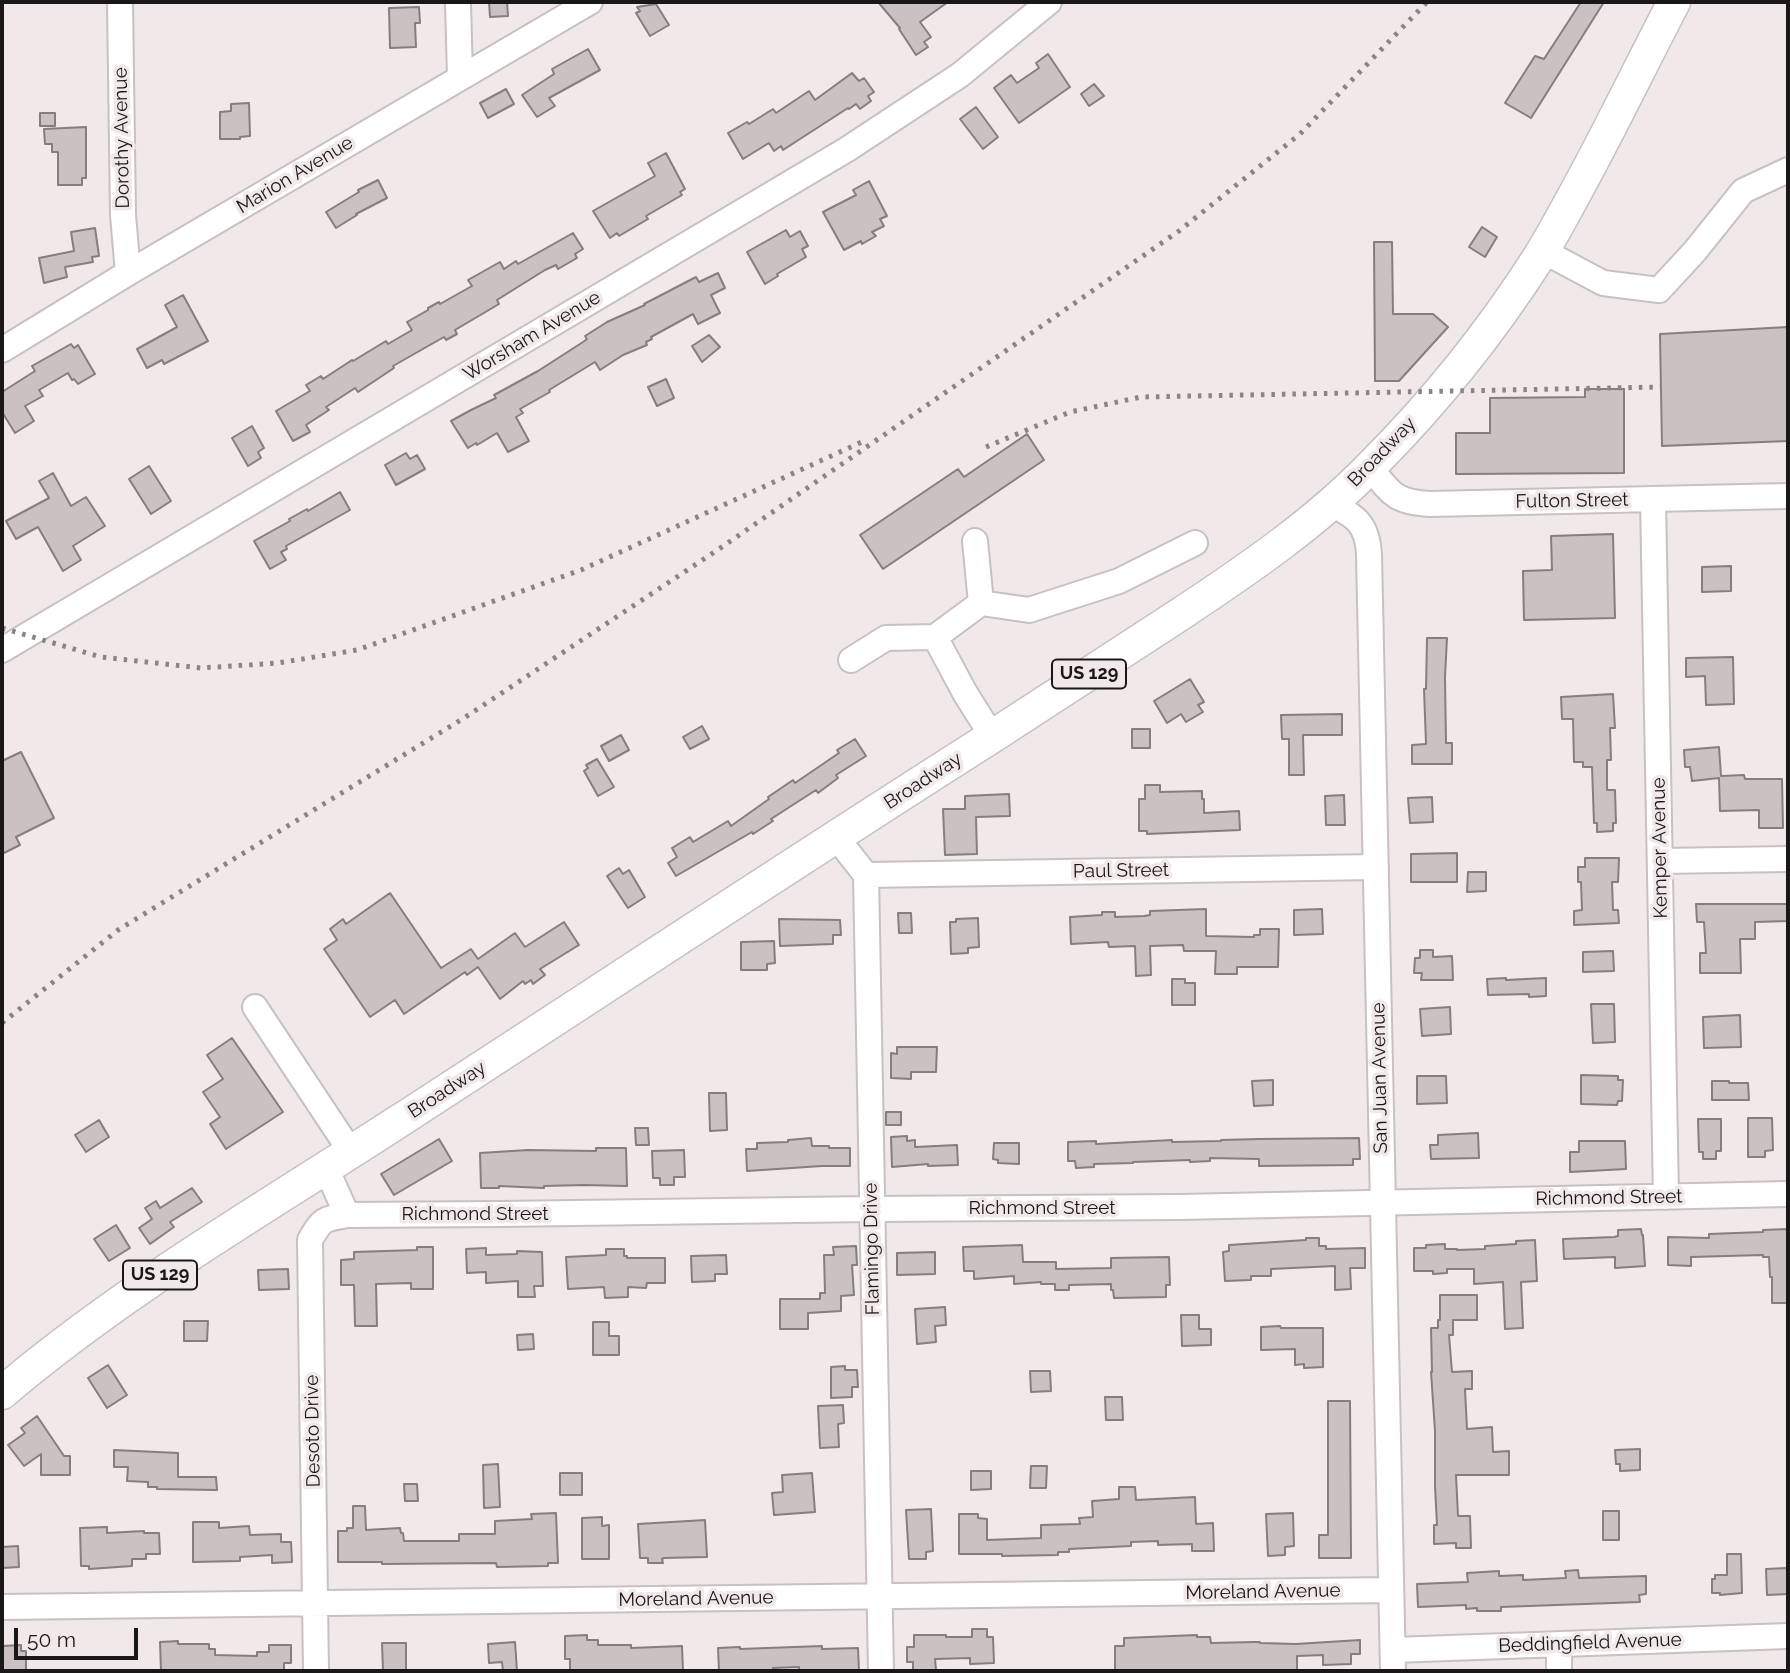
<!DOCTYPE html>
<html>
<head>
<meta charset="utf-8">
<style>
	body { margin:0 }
	#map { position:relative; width:1790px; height:1673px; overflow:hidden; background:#f1e9e9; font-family:Raleway,sans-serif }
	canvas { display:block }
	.frame { position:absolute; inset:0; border:4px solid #1a1718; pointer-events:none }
	.scale { position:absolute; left:14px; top:1628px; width:124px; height:32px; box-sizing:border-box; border:4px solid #1a1718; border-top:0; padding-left:9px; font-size:21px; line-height:24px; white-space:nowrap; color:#1a1718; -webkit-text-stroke:5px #f1e9e9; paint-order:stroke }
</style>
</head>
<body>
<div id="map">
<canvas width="1790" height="1673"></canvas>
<div class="frame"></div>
<div class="scale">50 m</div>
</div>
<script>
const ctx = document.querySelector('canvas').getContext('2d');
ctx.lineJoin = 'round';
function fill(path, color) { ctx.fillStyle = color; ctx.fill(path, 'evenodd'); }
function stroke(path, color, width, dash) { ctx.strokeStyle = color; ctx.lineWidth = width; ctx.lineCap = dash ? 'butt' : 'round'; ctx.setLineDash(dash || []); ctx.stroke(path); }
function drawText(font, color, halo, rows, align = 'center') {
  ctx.font = font + ' Raleway,sans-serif'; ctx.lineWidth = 7; ctx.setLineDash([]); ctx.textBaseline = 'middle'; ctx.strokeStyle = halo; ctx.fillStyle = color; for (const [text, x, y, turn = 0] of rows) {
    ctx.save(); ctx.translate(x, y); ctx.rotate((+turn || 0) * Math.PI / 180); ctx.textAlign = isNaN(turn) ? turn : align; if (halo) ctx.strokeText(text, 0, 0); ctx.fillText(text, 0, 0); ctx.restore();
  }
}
const building = new Path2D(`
	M489,2H507L508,16L490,17Z
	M878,2H948L920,22L931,37L924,42L928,47L916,55L899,29L900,28Z
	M1581,2H1604L1531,118L1505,103L1535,56L1544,59Z
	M656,4L669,25L650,36L636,13L640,11L637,7Z
	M419,7L420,23H415L416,47L390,48L389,8Z
	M588,49L600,70L549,98L555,106L537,117L522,95L554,74L552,69Z
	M1048,54L1070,87L1019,123L994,88L1011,75L1017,83L1039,68L1036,63Z
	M852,73L859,81L864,78L874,92L868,96L871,101L860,109L856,104L849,109L848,108L783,150L781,146L774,151L769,143L743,159L728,133L747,122L749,124L773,109L776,113L809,91L815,100Z
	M1094,84L1104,96L1089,106L1081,94Z
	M506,89L514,104L488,118L480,103Z
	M249,103L250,136L240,137V139H220V112L231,111V104Z
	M976,107L998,137L983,149L960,119Z
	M40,113H55V126H40Z
	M86,127V178H82V185H58V152H52V144H45L44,129Z
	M666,153L685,189L680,192L682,195L646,216L648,219L619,236L617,233L610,238L593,211L655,176L648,163Z
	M378,180L387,198L356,214L357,215L336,228L326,212L359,192L358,190Z
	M869,181L887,216L880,219L884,226L872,232L876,236L862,244L861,241L844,250L823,212L856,195L853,190Z
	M1482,227L1497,237L1485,257L1469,247Z
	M95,228L99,256L92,257L93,262L65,267L67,277L44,283L39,258L74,251L71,232Z
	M786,230L790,237L800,231L808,246L802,249L806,257L777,274L778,276L765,284L747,252Z
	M573,233L583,249L575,254L577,258L558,269L556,265L545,270L497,300L499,304L455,330L457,334L446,340L444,337L393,366L394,368L358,392L355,388L326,407L329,410L306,425L310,432L293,441L276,411L310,391L306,385L321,376L323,379L352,360L353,361L386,341L388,344L412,330L407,322L428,310V308L439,302L440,304L472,286L468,280L500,262L504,269L516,261L518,264Z
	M1374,242H1392L1393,314H1433L1448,327L1399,381H1375Z
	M718,273L725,288L711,295L720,313L698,324L693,314L651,337L652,339L646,342L647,345L623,355L600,370L595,362L549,390L550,392L520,409L523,413L516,417L529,441L508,452L497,433L477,445L476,443L468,448L451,421L471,410L496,398L494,395L538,371L583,342L587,339L585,336L607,322L645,305L644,304L696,277L699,282Z
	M183,295L208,341L164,364L162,360L147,368L137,349L177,327L165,305Z
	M1788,327V441L1662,446L1660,334Z
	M709,335L720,347L702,362L692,346Z
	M71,344L74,348L78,345L95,374L78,384L74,379L72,380L68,373L39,390L43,396L25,406L34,421L15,433L2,412V392L35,371L32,366Z
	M666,379L674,398L657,406L648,387Z
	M1585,389H1624V473L1456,474V433H1490V398L1585,397Z
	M252,426L264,448L258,452L261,458L248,466L232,438Z
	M1027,434L1044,460L883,569L860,535L958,469L964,477Z
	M406,453L410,459L417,455L425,469L396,485L385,465Z
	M149,466L171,501L151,514L129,479Z
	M53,473L71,506L86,497L105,526L73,546L81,560L63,571L38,527L16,539L6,521L49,498L39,481Z
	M340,492L350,510L286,546L287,549L281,552L286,560L270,569L254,541L290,521L289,519L307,509L308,511Z
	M1613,534L1615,618L1524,620L1523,571L1552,570L1551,536Z
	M1731,566V591L1702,592V567Z
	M1427,638H1447L1445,677L1446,743H1452V764H1412V745L1426,744L1424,689H1426Z
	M1733,657L1734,704L1706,705L1705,676L1686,677V658Z
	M1190,679L1204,702L1198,705L1203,712L1186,722L1181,714L1167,723L1154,701Z
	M1613,694L1615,728H1610L1611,760H1607V790H1615L1616,823H1613V831L1597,832V823H1594L1592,767H1583V762H1574L1573,719H1562L1561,697Z
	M1342,714V735H1303L1304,775H1289V739H1282L1281,715Z
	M702,726L709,739L690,749L683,737Z
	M1132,729H1150V748H1132Z
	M621,735L629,750L609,761L601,746Z
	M855,739L866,756L836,775L838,778L818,793L816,790L771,819L773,821L753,834L752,832L676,876L668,863L677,857L672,848L690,837L693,842L728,821L731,826L769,799L768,797L793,780L795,783L839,753L837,750Z
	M1719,747L1721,776L1744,775L1745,779H1782L1783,828H1759V810L1720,811L1719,778L1692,781L1690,767H1685L1684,750Z
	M21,752L54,818L16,837L20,845L2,854V761Z
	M597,759L614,787L598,796L584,771L588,768L586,765Z
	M1145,785H1160V792L1202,791V799H1204V813L1239,811L1240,830L1147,834V831H1139V799H1145Z
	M1009,794L1010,816L976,817L977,854L945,855L943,809H965V796Z
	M1344,795L1345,825H1326L1325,796Z
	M1432,797L1433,822L1410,823L1408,798Z
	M1457,853V882H1411V854Z
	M1585,858H1619L1618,882H1612L1613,910H1618L1619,923L1574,925V911L1582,910L1581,882H1578V867H1585Z
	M619,868L623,874L629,870L645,897L628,908L607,876Z
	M1468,872H1486V891L1467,892Z
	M390,893L441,968L471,949L478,959L515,933L525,947L564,922L579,945L540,969L545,975L533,984L531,980L525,984L523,981L500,999L478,967L467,975L465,972L404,1014L395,1000L370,1017L324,949L337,940L330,929L343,919L346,924Z
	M1696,904H1788V921L1755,922V939H1740L1741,973H1700V953H1706L1704,922H1697Z
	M1206,909V936L1254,937V935H1260V929H1279L1278,967H1237V974H1215L1216,951H1184L1183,945L1150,946L1151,975L1136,976L1135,946L1109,947L1108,942L1071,944L1070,917L1102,915V912H1115V917L1144,916L1150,915V911Z
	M1322,909L1323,934L1294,935V910Z
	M898,913H911L912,933H899Z
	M978,918L979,947L968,948V953L951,954L950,922H956V919Z
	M779,919L840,920L841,935H833V944L780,946Z
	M774,941L775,963L767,964V970H741V942Z
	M1420,950H1433V957L1452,956L1453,980H1421L1422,973H1414L1415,958H1420Z
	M1613,951L1614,971L1583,972V952Z
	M1506,978V980L1546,978V996L1529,997V994L1488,995L1487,979Z
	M1172,979H1185V983H1195V1005H1172Z
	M1591,1004H1614L1615,1042L1593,1043Z
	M1450,1007L1451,1034L1422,1036L1420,1009Z
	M1740,1015L1741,1047L1704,1048L1703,1017Z
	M232,1038L283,1112L226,1149L210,1124L220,1117L203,1092L223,1079L207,1055Z
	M897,1047H937L936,1072H911V1079L891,1078V1053L897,1054Z
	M1581,1075L1618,1076V1080H1623L1622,1101H1618L1617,1105L1581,1104Z
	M1417,1076H1446L1447,1103L1417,1104Z
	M1273,1080V1105L1254,1106L1252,1081Z
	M1712,1081H1729V1083H1748L1749,1100H1712Z
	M709,1093H726L727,1130L710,1131Z
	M886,1112H901V1125H886Z
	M1748,1118H1772L1773,1150L1765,1151V1157H1748Z
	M1698,1119H1721V1151H1716V1159H1703V1152H1699Z
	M99,1120L109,1137L86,1152L75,1135Z
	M635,1128H648L649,1145H636Z
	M1478,1133L1479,1158L1431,1159L1430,1145H1438V1135Z
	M907,1136V1141L915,1140V1147L957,1145L958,1165L928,1166V1164L892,1167L891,1137Z
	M811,1138L812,1146H829V1148H850V1166H822L747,1171L746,1149H757V1143L788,1142V1140Z
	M1359,1138L1360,1159H1353V1165L1259,1166V1159L1210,1158V1161L1190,1162V1160L1133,1162V1163L1094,1164V1167L1076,1168L1075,1161H1068V1142L1096,1141V1144L1172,1140V1142L1221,1141V1140L1259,1139Z
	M439,1139L452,1161L394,1195L381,1174Z
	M1579,1141H1625L1626,1169L1570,1172V1152H1579Z
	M994,1143H1019V1164L998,1163V1160L993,1159Z
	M596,1148H626L627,1186L584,1185L544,1186V1188L499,1186V1188H481L480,1153L528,1150L596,1151Z
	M684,1150L685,1177H674V1185H660V1178H653L652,1151Z
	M192,1188L202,1202L170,1222L174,1227L150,1244L139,1228L152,1219L145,1208L156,1201L160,1208Z
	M116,1225L130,1248L109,1261L94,1239Z
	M1641,1229L1642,1235H1643L1645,1266L1615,1268V1257L1564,1259L1563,1239L1614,1237L1618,1236V1230Z
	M1788,1229V1303H1772V1277H1770L1769,1257H1763V1255L1691,1257V1266L1668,1265V1237L1709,1238V1234L1763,1232V1230Z
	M1306,1238H1319V1246H1326V1249L1365,1248V1268H1350L1351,1289L1335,1290V1266L1271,1269V1276H1251V1280L1225,1281L1223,1252L1229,1251V1245L1306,1240Z
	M1535,1240L1537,1281L1521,1282L1523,1328L1505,1329L1503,1282L1474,1284V1269H1447V1273L1433,1274V1271H1414V1248H1426V1245L1445,1244V1249H1457V1250L1485,1249V1246L1516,1244V1241Z
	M1022,1245L1023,1262H1056V1269L1111,1268V1258L1169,1257L1170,1285H1166V1297L1114,1298L1113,1290H1111V1284L1069,1285V1290H1055V1284H1041V1282L1014,1284V1276L974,1279V1271H964L963,1247Z
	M856,1246L857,1265H852L854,1295L841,1296V1311L808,1313V1329H780V1299H820V1293H825L824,1255H834L833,1247Z
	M417,1247H433V1289H411V1283L376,1284L377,1326H355L354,1285H341V1260L354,1259V1252L417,1250Z
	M486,1248V1255L517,1254V1251L542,1252L543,1286H534L535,1297H518V1281L486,1283V1272L467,1273L466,1249Z
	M606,1249H624V1256H627V1258H665V1283H647L646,1288L628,1287V1297L605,1298L604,1287L568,1289L566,1257L606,1255Z
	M935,1252V1274L897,1275V1253Z
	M726,1255L727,1274H715V1281L692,1282L691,1256Z
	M288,1269L289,1289L259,1290L258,1270Z
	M1440,1295H1477V1320H1453V1335H1449L1452,1372L1472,1371V1389H1465L1467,1429L1492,1427L1493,1452L1509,1451V1475H1456L1458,1516H1470L1471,1548H1456V1543L1434,1544V1525H1437L1435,1486V1431L1431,1372H1432L1431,1328H1438V1320H1440Z
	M945,1307L946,1325L935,1326L936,1342L917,1344L915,1309Z
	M1181,1315H1199V1329H1211V1345L1182,1346Z
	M184,1321H208L207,1341H184Z
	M593,1322H609V1336H619V1355H593Z
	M1280,1326L1281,1328H1323V1367L1304,1368V1364L1295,1365V1349L1261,1350V1327Z
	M533,1334L534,1349L518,1350L517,1335Z
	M108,1365L127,1395L107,1408L88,1378Z
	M845,1366V1370H857L858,1387H852V1397L831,1398V1367Z
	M1030,1371H1050L1051,1391L1031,1392Z
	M1105,1397H1122L1123,1420H1106Z
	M1328,1401H1350L1351,1558H1319V1535H1328Z
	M843,1405L844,1423L838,1424L839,1447L820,1448L818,1406Z
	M37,1416L64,1456H70V1475H41V1454L24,1466L8,1445L25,1433L21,1428Z
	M1640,1449V1470L1620,1471V1464H1616L1615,1450Z
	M114,1450L178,1453V1477H216L217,1490L157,1489V1487H148V1482L127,1481L128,1467H114Z
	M498,1464L500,1507L484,1508L483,1465Z
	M1031,1466H1047L1046,1488H1030Z
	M971,1471H991V1489L971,1490Z
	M560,1473H582V1495H560Z
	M812,1473L815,1512L774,1515L772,1493L783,1492L782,1475Z
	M404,1484H417L418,1501H405Z
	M1119,1487H1135L1136,1500L1195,1497L1196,1524L1213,1523L1214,1551H1192V1544L1158,1545V1541L1131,1542V1546L1069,1549V1552H1058V1555L1002,1556V1554H959V1514H978V1518L987,1519V1540L1041,1538V1525L1080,1524L1079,1518L1093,1517L1092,1501L1119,1499Z
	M353,1506H365L366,1530L400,1528L401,1533H403L404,1541H459V1534H495V1521L532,1519L531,1514L556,1513L558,1563H548V1566L497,1567L496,1563L382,1564V1562H338V1531H347V1528H353Z
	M931,1509L933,1551L926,1552V1559H909L906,1510Z
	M1603,1511H1619V1540H1603Z
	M1293,1513L1294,1546L1285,1547V1555L1268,1556L1266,1514Z
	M602,1517V1526L609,1525V1559H582V1518Z
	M705,1520L707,1557L664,1558L662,1559L663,1563H648V1558H640L638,1524Z
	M193,1522H219V1528L249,1526L250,1535L281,1534V1542H291L292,1562L272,1563V1555L240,1557V1561L193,1562Z
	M107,1527V1533L144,1531V1533H159L160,1554H146V1559H132V1566L89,1569V1566H81L80,1528Z
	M18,1546L19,1567L2,1568V1547Z
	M1727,1554H1741L1742,1593L1720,1595V1593H1712V1579H1715V1575H1727Z
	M1787,1568L1788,1594L1767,1595L1766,1569Z
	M1578,1570L1579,1578L1646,1576V1594L1639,1595L1640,1602L1501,1607V1611H1477V1608L1466,1609V1605L1418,1607L1417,1584L1468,1582L1467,1573L1499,1571V1576L1523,1575V1580L1566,1578L1565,1571Z
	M972,1629H987V1637H993L994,1663L970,1664V1658L935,1659L936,1670H913V1662H907V1647H914V1635H946V1637H972Z
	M587,1635V1640H598V1645H631V1648L682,1646L683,1671H570V1659H565V1636Z
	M1197,1635V1637H1210L1211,1643L1254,1642H1260V1643L1296,1644L1360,1640V1654H1351V1664L1323,1665V1655L1297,1656V1670L1261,1671H1115V1646H1124V1638Z
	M178,1641V1644H209V1649H215V1655L257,1656V1652H269V1645H291V1663H284V1671H161L160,1642Z
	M515,1642L517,1671H503L502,1662L489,1663L488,1644Z
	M382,1643H406V1671H383Z
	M21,1645V1651H26V1671H2V1646Z
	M822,1646V1649L858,1648L859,1671H799V1667L773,1668V1671H719L718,1648L740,1647V1649Z`);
fill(building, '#cac2c2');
stroke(building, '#857d7e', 2);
const minor = new Path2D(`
	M120,2L123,215L128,273
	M458,2L460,77
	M1543,251L1603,283L1659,290L1695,251L1743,191L1788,170
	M2,350L128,273L590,2
	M1370,467C1391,494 1395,502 1430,504L1788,496
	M1653,499L1666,1197
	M1330,503C1356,517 1367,523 1369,554L1393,1671
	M975,541L981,603L935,637L965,693L992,736
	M981,603L1029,610L1119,581L1195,543
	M2,650L846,150L960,75L1049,2
	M851,660L886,638L935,637
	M836,837L866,875L881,1671
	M1660,861L1788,859
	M866,875L1376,867
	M255,1007L351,1152
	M326,1168L347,1215
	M2,1607L1391,1590
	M1559,1644V1671
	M1393,1650L1788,1636
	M316,1671L310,1240C322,1219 323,1219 347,1215L500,1214L871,1209L1180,1207L1788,1194`);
const major = new Path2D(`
	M2,1393C123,1290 262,1210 396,1123C595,994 793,863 993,736C1055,696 1117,656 1179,615C1247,570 1316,523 1372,465C1435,402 1491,332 1539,257C1551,238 1561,219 1572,199C1608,134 1640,67 1674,2`);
stroke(minor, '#c8c0c1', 28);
stroke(major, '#c8c0c1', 35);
stroke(minor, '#fff', 24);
stroke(major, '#fff', 32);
stroke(new Path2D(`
	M986,447L1070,412L1141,397L1661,387
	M2,628L101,657L201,668L278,663L357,650L581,570L864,441
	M2,1023L118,930L464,718L719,549L1179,231L1300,134L1427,2`), '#8a8585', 5, [3.5, 7]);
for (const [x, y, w] of [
	[1089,674,74],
	[160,1275,74]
]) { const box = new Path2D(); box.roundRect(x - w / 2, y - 14.5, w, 29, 5); ctx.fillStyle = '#f1e9e9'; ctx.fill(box); stroke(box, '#1a1718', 2); }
drawText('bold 18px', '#1a1718', null, [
	["US 129",1089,674],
	["US 129",160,1275]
]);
drawText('19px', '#1a1718', '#f1e9e9', [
	["Dorothy Avenue",122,138,-91],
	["Marion Avenue",295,175,-31],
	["Worsham Avenue",532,336,-31],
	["Broadway",1382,452,-46],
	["Fulton Street",1572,501,-1],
	["Broadway",923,781,-33],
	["Kemper Avenue",1660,848,-91],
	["Paul Street",1121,871,-1],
	["San Juan Avenue",1380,1078,-91],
	["Broadway",447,1090,-33],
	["Richmond Street",1609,1198,-1],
	["Richmond Street",1042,1208],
	["Richmond Street",475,1214],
	["Flamingo Drive",872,1249,-91],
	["Desoto Drive",313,1431,-91],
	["Moreland Avenue",1263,1592,-1],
	["Moreland Avenue",696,1599,-1],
	["Beddingfield Avenue",1590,1643,-2]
]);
</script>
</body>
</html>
